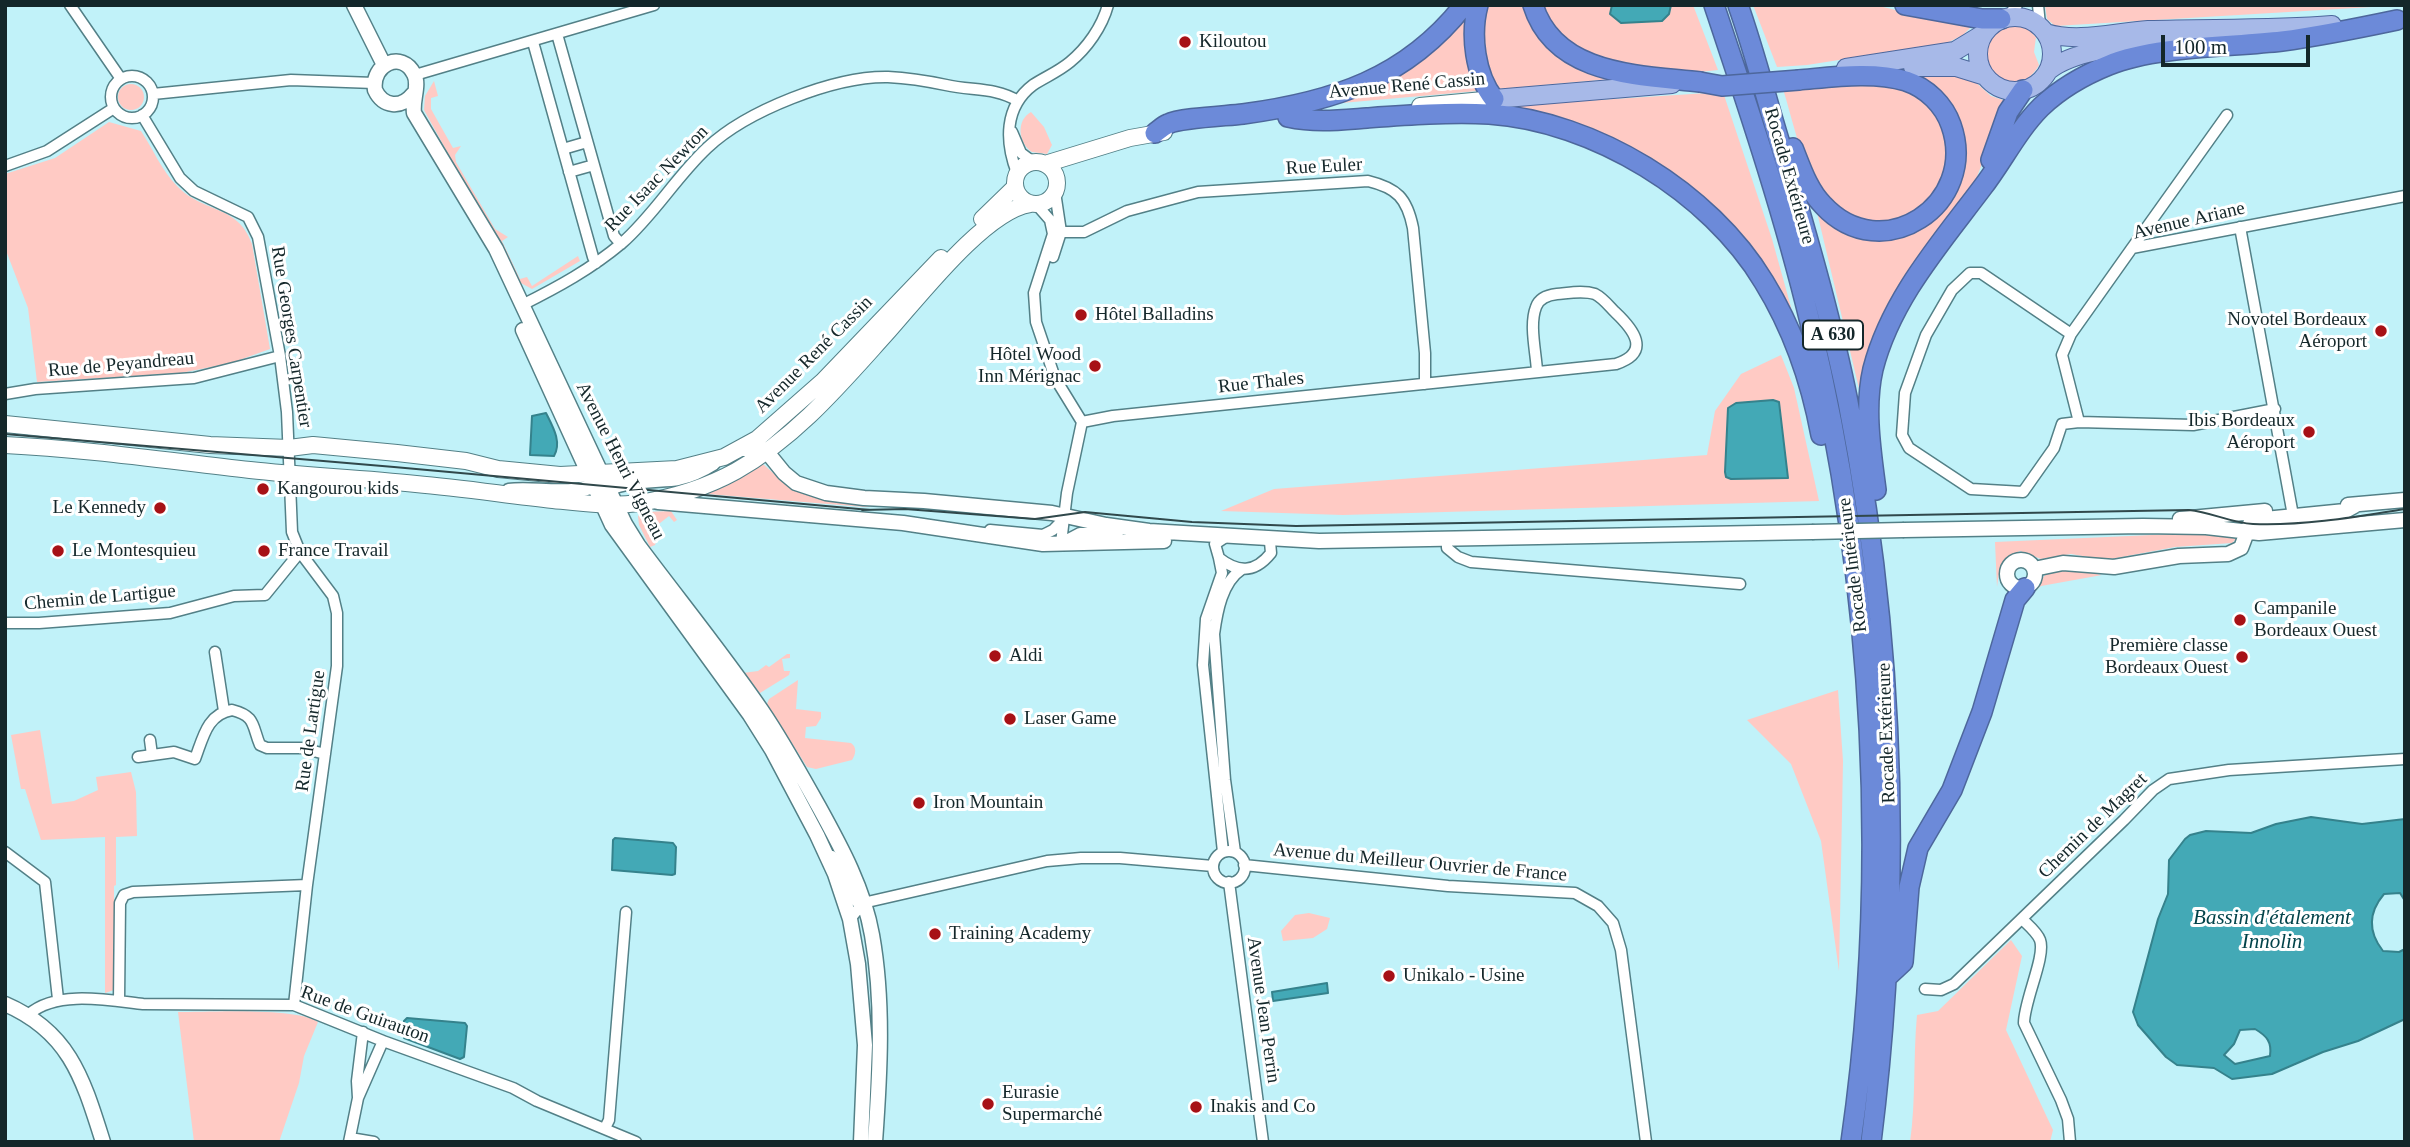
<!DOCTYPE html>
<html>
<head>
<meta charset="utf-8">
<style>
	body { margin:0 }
	#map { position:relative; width:2410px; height:1147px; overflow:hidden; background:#c1f2f9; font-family:Georgia,serif }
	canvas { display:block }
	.frame { position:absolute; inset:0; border:7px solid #14272a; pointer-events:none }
	.scale { position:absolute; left:2161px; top:35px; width:149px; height:32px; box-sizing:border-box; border:4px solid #14272a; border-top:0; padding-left:9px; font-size:21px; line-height:24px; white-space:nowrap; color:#14272a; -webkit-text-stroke:5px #fff; paint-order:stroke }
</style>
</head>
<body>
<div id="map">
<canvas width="2410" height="1147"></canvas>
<div class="frame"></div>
<div class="scale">100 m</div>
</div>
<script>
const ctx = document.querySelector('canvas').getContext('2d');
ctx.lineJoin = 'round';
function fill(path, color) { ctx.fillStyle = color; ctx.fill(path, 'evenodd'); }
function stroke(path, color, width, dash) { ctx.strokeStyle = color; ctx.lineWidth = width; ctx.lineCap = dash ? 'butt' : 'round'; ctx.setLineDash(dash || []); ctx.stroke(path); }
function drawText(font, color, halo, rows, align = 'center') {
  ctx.font = font + ' Georgia,serif'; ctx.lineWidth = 6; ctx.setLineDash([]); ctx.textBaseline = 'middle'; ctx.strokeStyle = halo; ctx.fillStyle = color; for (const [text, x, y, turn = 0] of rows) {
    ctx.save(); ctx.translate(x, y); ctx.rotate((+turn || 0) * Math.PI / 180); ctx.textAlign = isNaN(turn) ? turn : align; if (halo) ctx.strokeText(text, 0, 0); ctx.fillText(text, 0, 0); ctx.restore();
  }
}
fill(new Path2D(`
	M1484,5H1525C1539,50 1573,58 1612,79L1499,89L1488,77L1482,35Z
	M1540,5H1693L1718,70L1691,73L1609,63L1575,49L1553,28Z
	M1753,5H1875L1928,18L1973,25L1963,35L1947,43L1807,65L1777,67Z
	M2045,5H2405L2055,26L2047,19Z
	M1469,8L1478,91L1319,105Z
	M2011,25L2027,28L2036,37L2034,52L2039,65C2013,113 1949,46 2011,25Z
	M1909,74L1963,75L1972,79L1991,96L2006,101L1975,182L1861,397L1816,208L1905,233L1964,151Z
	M434,81L438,96L431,98V109L453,148L461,146L455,155L456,162L495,229L508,237L502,241L520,279L527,277L532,286L578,256L580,261L532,289L519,282L424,110L425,96Z
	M118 97a13 13 0 1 1 26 0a13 13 0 1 1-26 0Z
	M1841,85C1858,85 1882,82 1899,88C1920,96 1935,109 1942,130C1967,205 1873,257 1822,193C1802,167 1793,121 1783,89Z
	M1723,92L1772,239L1796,325L1691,192L1490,107Z
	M1031,112L1044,127L1052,145L1047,154L1032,152C1018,143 1016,120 1031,112Z
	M109,122L141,131C153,149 162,171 177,186C204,214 238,204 252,244L270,349L231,363L181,373L37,382L28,308L5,248V174L55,158Z
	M1781,355L1794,388L1819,501L1343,515L1221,511L1274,489L1707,455L1715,411L1741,374Z
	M757,464H763C773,472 782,483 794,489C820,504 853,500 882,506L864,507L695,493Z
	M671,511L677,520L674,522L669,516L655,527L659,534L655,545L650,547L639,525L638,516L644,512Z
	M2219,532L2234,536L2235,540L2232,543L2175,547L2106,560L2071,554L2041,559L2020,551C2000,559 2000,567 1997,587L1995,542Z
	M2070,569L2102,575L2041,586L2020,605L2046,574Z
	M787,654H790V658L782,659L784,671H790L789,675L760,693L743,673L758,671L766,665L769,667Z
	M798,680L796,709L821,712V718L816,726L806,727L805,738L851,743C857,747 856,754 852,760L816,769L807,767L767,704L769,699Z
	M1838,690L1843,761L1839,971L1821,841L1791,764L1747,720Z
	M40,730L52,804L74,801L98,790L96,777L131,772L136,792L137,836L116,837V885L114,886V990L105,993V837L41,840L25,789H21L11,735Z
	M1309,913L1330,918L1327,929L1313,938L1283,941L1281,931L1295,915Z
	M2011,940L2022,956L2006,1030L2053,1130L2050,1142H1910C1916,1100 1913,1057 1917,1015L1938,1011Z
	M178,1012C207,1012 297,1007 318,1022L304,1056L299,1083L279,1142H194Z`), '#ffcac4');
const water = new Path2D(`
	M1612,5H1671L1669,14L1662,21L1621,23L1610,14Z
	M1773,400L1779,402L1788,478L1731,479L1726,477L1725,472L1728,408L1736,403Z
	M546,413C553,427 562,442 554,456L530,455L532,416Z
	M2311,817L2362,824L2405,819V901L2400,893L2384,894C2368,913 2368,932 2383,951L2399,952L2405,949V1019L2358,1041L2323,1052L2272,1074L2232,1079L2214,1068L2177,1065L2166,1057L2138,1025L2133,1012L2158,919L2168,894L2169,860L2185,839L2190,835L2206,831L2251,833L2276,824ZM2255,1029C2267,1036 2272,1042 2270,1056L2235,1064L2224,1055L2234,1044L2240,1030Z
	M615,838L673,843L676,847L675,874L672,875L612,870L613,840Z
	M1327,983L1328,993L1273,1001L1272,992Z
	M407,1018L465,1023L467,1026L464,1057L460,1059L404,1038V1021Z`);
fill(water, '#43a9b6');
stroke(water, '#35828c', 2);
const minor = new Path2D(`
	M70,5L121,79
	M2038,5L2040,25
	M2008,16L2017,5
	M557,34L614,236L621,244
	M533,42L593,257L596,263
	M415,75L654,5
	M111 97a21 21 0 1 1 42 0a21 21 0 1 1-42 0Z
	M153,94L291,80L374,83
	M142,115L180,178L194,191L248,217L258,237L280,356L287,412L292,532L300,552L333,596L337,613V666L307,885L294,1005
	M1012,132L1021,153L1033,162
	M563,149L587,142
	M5,166L47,151L114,108
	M569,172L594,165
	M1017,173C1005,142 1004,107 1033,85C1045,77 1058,72 1070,62C1087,48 1102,27 1108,5
	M1036,204L1050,220L1053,234L1034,293L1036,322L1055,378L1082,422
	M2240,227L2292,510
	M1061,232H1084L1127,211L1198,192L1368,181C1397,188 1407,198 1413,228L1425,353V384
	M2132,248L2227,115
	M1053,257L1061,232L1055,192
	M522,305C558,287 591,269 622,243C654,215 676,177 707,148C746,111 834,76 888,77C908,78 927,81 946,85C972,91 995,87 1018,101
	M2071,334L1981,273H1970L1952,290L1926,335L1905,393L1902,435L1909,448L1971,489L2023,492L2054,448L2062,424L2079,422L2193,425L2275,409
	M5,394L35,389L194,378L280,356
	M2079,422L2062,355L2071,334L2132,248L2405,196
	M990,530L1043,535L1053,530L1063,520
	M1227,536L1215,544L1219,558C1238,573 1255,573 1271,553L1270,542L1263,537
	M1447,540V548L1458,557L1471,562L1740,584
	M1061,543L1067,493L1082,422L1113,416L1616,364C1652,352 1633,329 1615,312C1609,306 1603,298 1595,294C1583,290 1569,293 1557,294C1548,295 1539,298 1536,307C1529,325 1536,352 1537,371
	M1061,543L1080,533H1118
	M1219,558L1222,573L1206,619L1203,665L1223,852
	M6,623H39L170,613L234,596L265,595L300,552
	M215,652L224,711
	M150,740L152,755
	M138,757L174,752L195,759C203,738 207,714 232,710C256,716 252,726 260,745L267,748H302L325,754
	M1213 867a16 16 0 1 1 32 0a16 16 0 1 1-32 0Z
	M5,852L45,882L58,999
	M1235,852L1225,780L1214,634C1217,612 1222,582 1242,569
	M832,856L843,872L852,898L857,902L863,903
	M1244,865L1448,886L1575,893L1598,906L1613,923L1621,950L1646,1142
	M1229,882L1263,1142
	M850,919L863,903L1047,861L1081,858H1120L1213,866
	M2022,919C2028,925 2037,932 2040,940C2046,956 2024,1001 2024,1023L2061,1100L2068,1119L2070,1142
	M1925,989L1941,990L1954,984L2124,820L2153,790L2169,779L2229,770L2405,759
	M119,1001L120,903L124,895L133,892L307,885
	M29,1014C57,990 108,1000 143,1004L294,1005L383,1041L513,1088L537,1101L636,1142
	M363,1032L357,1081L358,1098L383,1041
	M605,1128L609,1120L626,912
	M350,1138L374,1142
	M349,1142L358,1098`);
const tertiary = new Path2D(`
	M354,5L384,65
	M413,94C401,109 383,107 375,90C371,64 402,50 414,74C420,85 412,100 414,113L496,249L625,524L638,545C679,600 723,654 762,711C783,742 801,775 819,807C841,847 864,889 872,935C884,1002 880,1073 875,1142
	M523,330L612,525L750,715L772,750L817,835L835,874L850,919L858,964L865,1045L861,1142
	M742,449H757L767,452L784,473L796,483L826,493L864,498L924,501L1052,513L1106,525L1149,531L1319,541L1812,532
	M509,491C535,487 585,500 600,479
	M604,493C614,479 660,481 678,478C691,475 702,470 713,463
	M658,502L903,523L1043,544L1164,541
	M2348,505L2405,500
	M2180,519L2265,511
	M1904,530L2143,526L2206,527L2259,533L2405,520
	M2007 574a14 14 0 1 1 28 0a14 14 0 1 1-28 0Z
	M2034,569L2063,563L2114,567L2179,556L2228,554L2241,548L2250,524L2255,520L2345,511L2356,505
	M5,1004C70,1032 83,1079 103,1142`);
const secondary = new Path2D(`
	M1420,106L1494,99
	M1015 183a21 21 0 1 1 42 0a21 21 0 1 1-42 0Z
	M1045,164L1130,138L1164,132
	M982,219L1015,187
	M5,424L210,445L289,448L313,445L397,453L466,461L498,469L560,475L677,469L724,457L757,439L823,381L941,258
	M5,445C87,449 169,461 250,470C305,476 361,478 416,484C462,488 507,495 553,500C581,503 610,507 639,503C671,498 707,487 736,471C795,438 839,386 884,336C916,301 984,211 1030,204`);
const primary = new Path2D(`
	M1978 54a37 37 0 1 1 74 0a37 37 0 1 1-74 0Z
	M2046,33C2078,43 2115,32 2148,30C2210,28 2271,30 2332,25
	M1913,67H1956L1985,76
	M1846,68L1955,51L1983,34
	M2049,70C2079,47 2136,46 2174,41
	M1494,99L1672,84`);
const motorway = new Path2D(`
	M1478,5C1470,35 1475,75 1494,99
	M1533,5C1555,76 1640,75 1700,82
	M1714,5C1749,110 1784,214 1810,322C1874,588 1890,871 1851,1142
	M1738,5C1755,53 1767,102 1782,150C1806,233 1831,317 1848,402C1896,646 1902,895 1871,1142
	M1905,5L1982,19H2001
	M1288,117C1315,123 1340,120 1367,118C1408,115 1448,112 1489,114C1594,121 1710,192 1764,282C1793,329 1811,381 1821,435
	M1155,133C1159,130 1163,126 1168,124C1180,118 1226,116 1243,114C1332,102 1406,79 1464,5
	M1793,148C1801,168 1808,190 1823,205C1882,269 1979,204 1951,125C1944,105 1927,88 1906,81C1873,71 1833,77 1799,80
	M1991,160L2008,112L2023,90
	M1876,490C1871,451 1864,408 1873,369C1891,299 1940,244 1982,188C2003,161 2017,131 2041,107C2061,88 2084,75 2109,65C2155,46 2230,47 2282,41C2320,36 2359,28 2397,20
	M1888,976L1903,962L1909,887L1918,848L1952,790L1982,712L2015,600L2025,588`);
stroke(minor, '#538087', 13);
stroke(tertiary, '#538087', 17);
stroke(secondary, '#538087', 18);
stroke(primary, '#4d679c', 20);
stroke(motorway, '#4d679c', 22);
stroke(minor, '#fff', 10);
stroke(tertiary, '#fff', 14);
stroke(secondary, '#fff', 16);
stroke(primary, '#a7b9e8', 18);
stroke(motorway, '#6c8ad9', 19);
stroke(new Path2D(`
	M5,434L394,467L870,510
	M862,510L905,509L1035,519L1085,512L1192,522L1296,526L2189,510C2211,512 2231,523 2253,524C2303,526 2355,517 2405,509`), '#30484b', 2);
const tertiaryBridge = new Path2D(`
	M1812,532L1904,530`);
const motorwayBridge = new Path2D(`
	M1700,82L1722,86L1799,80`);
stroke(tertiaryBridge, '#538087', 17, []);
stroke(motorwayBridge, '#4d679c', 22, []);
stroke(tertiaryBridge, '#fff', 14);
stroke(motorwayBridge, '#6c8ad9', 19);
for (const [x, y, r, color] of [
	[1185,42,7,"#a71116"],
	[1081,315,7,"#a71116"],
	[2381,331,7,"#a71116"],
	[1095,366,7,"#a71116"],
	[2309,432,7,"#a71116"],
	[263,489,7,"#a71116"],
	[160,508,7,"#a71116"],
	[58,551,7,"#a71116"],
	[264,551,7,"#a71116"],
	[2240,620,7,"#a71116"],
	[995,656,7,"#a71116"],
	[2242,657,7,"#a71116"],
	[1010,719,7,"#a71116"],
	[919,803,7,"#a71116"],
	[935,934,7,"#a71116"],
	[1389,976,7,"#a71116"],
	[988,1104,7,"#a71116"],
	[1196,1107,7,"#a71116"]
]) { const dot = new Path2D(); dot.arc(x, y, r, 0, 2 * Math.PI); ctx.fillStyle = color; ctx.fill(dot); stroke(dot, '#fff', 2.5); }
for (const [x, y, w] of [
	[1833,335,60]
]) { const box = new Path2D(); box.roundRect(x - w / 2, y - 14.5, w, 29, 5); ctx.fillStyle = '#fff'; ctx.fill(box); stroke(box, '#14272a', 2); }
drawText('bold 18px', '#14272a', null, [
	["A 630",1833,335]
]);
drawText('19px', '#14272a', '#fff', [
	["Kiloutou",1199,42],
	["Hôtel Balladins",1095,315],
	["Novotel Bordeaux",2367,320,"right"],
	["Aéroport",2367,342,"right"],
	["Hôtel Wood",1081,355,"right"],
	["Inn Mérignac",1081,377,"right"],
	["Ibis Bordeaux",2295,421,"right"],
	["Aéroport",2295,443,"right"],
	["Kangourou kids",277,489],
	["Le Kennedy",146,508,"right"],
	["Le Montesquieu",72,551],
	["France Travail",278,551],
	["Campanile",2254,609],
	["Bordeaux Ouest",2254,631],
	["Première classe",2228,646,"right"],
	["Bordeaux Ouest",2228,668,"right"],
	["Aldi",1009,656],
	["Laser Game",1024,719],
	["Iron Mountain",933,803],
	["Training Academy",949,934],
	["Unikalo - Usine",1403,976],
	["Eurasie",1002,1093],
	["Supermarché",1002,1115],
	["Inakis and Co",1210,1107]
], 'left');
drawText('19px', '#14272a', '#fff', [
	["Avenue René Cassin",1407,86,-5],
	["Rue Euler",1324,167,-3],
	["Rocade Extérieure",1789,176,74],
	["Rue Isaac Newton",657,179,-46],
	["Avenue Ariane",2189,221,-13],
	["Rue Georges Carpentier",291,337,81],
	["Avenue René Cassin",814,355,-45],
	["Rue de Peyandreau",121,365,-5],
	["Rue Thales",1261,383,-6],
	["Avenue Henri Vigneau",620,461,63],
	["Rocade Intérieure",1853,565,-97],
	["Chemin de Lartigue",100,598,-5],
	["Rue de Lartigue",311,731,-82],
	["Rocade Extérieure",1887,733,-92],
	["Chemin de Magret",2093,826,-44],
	["Avenue du Meilleur Ouvrier de France",1420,863,5],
	["Avenue Jean Perrin",1263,1010,82],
	["Rue de Guirauton",365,1015,20]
]);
drawText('italic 21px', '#02434a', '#fff', [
	["Bassin d'étalement",2272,918],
	["Innolin",2272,942]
]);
</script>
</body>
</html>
